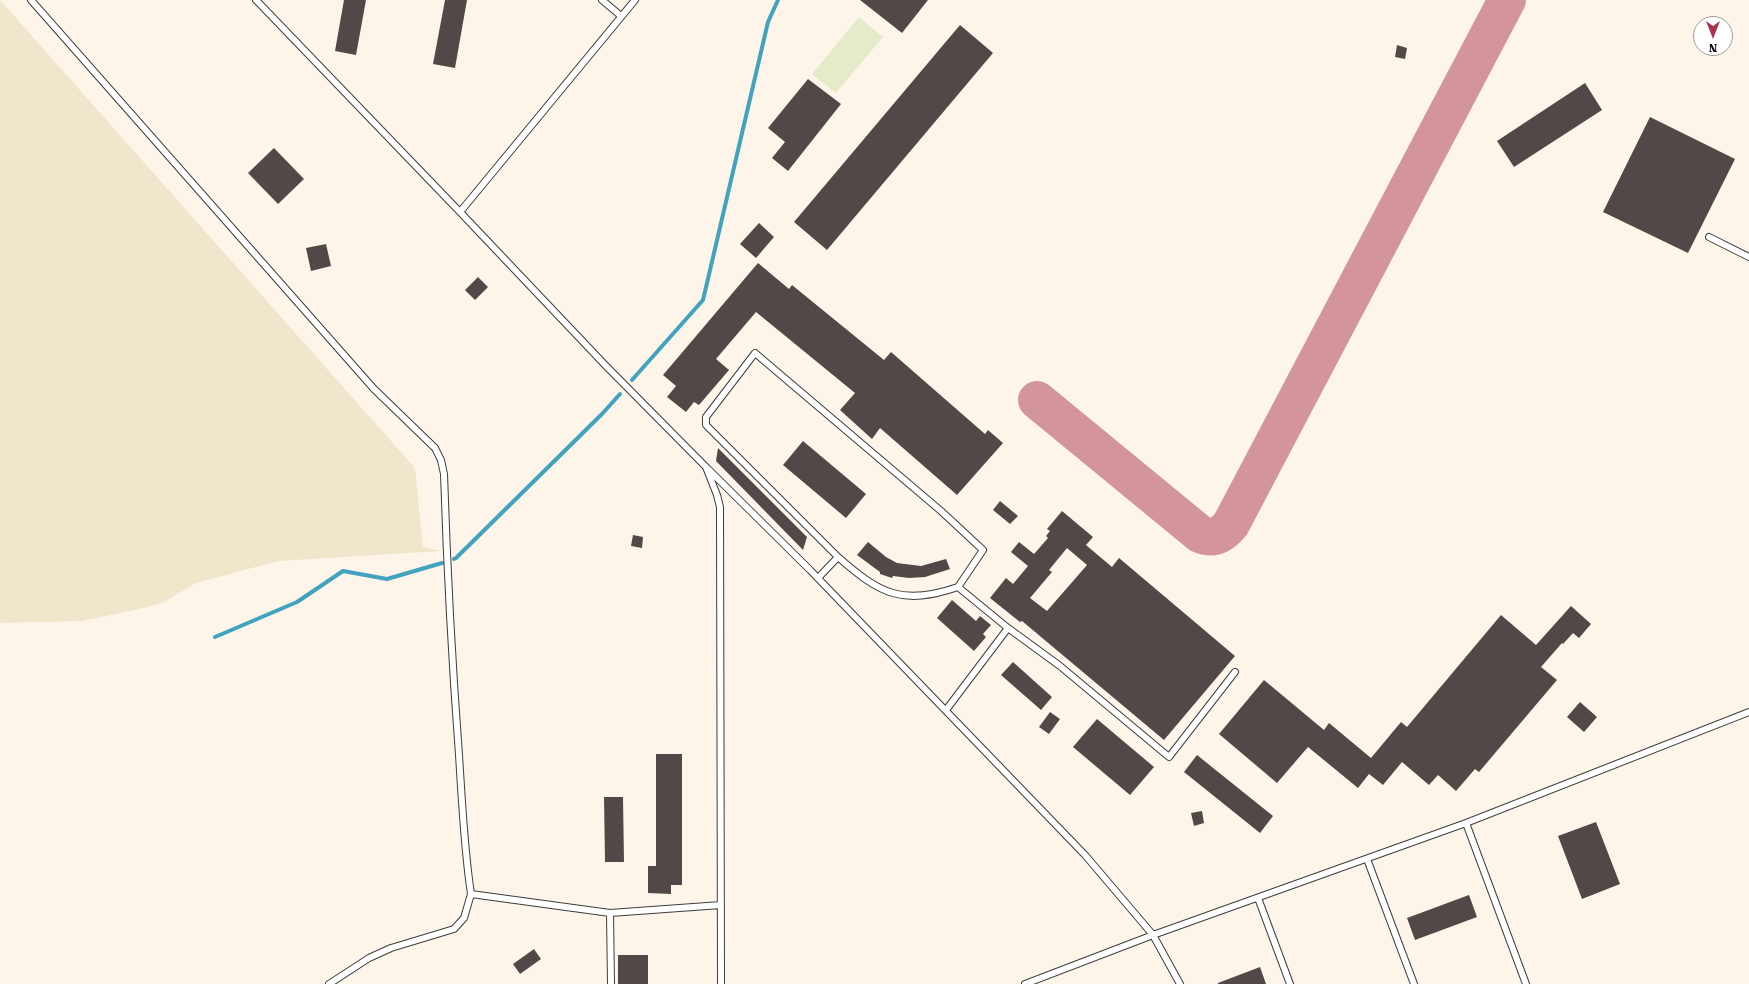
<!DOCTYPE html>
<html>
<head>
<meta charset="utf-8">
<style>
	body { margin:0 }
	#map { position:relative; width:1749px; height:984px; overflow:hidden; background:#fdf5e9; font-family:"Roboto Serif",serif }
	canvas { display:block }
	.north { position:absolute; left:1693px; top:16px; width:40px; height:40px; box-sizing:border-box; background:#fff; border:1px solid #9d9d9d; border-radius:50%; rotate:180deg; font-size:11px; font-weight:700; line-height:16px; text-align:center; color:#0a0a0a }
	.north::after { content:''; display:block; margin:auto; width:14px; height:18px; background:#aa324d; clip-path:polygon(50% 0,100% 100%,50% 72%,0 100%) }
</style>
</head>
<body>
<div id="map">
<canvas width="1749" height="984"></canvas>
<div class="north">N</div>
</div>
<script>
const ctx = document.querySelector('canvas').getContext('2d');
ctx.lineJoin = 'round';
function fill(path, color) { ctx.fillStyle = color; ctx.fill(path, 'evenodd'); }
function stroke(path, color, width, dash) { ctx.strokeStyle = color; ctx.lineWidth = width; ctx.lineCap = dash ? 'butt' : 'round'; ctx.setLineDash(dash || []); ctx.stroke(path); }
fill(new Path2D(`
	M0,0L415,468L423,547L442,551L278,561L196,583L164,602L144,608L82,621L0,623Z`), '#efe6cc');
fill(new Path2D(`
	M859,17L883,37L836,93L812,74Z`), '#e5ebc8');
stroke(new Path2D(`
	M632,380L703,300L768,22L778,0
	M454,559L456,558L602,414L620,394
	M215,637L297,602L343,571L387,579L442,563`), '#42a3be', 4);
stroke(new Path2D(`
	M1037,400L1200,534C1214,540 1222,535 1231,524L1507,0`), '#d4949b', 38);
fill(new Path2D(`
	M344,0H366L356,55L335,51Z
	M445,0H467L455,68L433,64Z
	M860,0H928L902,33Z
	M960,25L993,53L827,250L794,222Z
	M1397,45L1407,48L1405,59L1395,57Z
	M808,79L841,104L788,171L772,158L785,142L768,128Z
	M1585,83L1602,110L1514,167L1497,141Z
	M1650,117L1735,159L1688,253L1603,212Z
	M274,148L304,179L278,204L248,173Z
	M759,223L774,237L756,258L740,244Z
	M326,244L331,266L311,271L306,248Z
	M758,263L789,289L792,285L884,360L891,352L985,434L988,430L1003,443L957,495L880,428L872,439L840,410L855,393L756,312L716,359L729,370L699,405L694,402L686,412L667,397L676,386L663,375Z
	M478,277L488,287L475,300L465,290Z
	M803,441L866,494L846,518L783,465Z
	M718,448L807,537L803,550L716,461Z
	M1000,501L1018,516L1010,524L993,510Z
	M1062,511L1093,537L1086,545L1112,567L1119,558L1235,656L1164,740L1022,621L1020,622L990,598L1006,578L1013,584L1028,566L1011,552L1019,542L1034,554L1048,538L1046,536L1050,531L1047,529ZM1067,548L1087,565L1047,611L1030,598L1052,572L1049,570Z
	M633,535L643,537L642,548L631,546Z
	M868,542L886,557L897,563L921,566L946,559L950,569L925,577L909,578L893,576L892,578L880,574V572L857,555Z
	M952,600L976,621L980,616L991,625L983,634L986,637L974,651L937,618Z
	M1571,606L1591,624L1579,638L1573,633L1563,644L1562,643L1541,667L1557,680L1479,772L1475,769L1456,791L1438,775L1429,785L1402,762L1383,785L1369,774L1358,788L1308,747L1277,783L1219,734L1264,680L1324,730L1329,723L1371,758L1401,722L1407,727L1501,615L1536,645Z
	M1013,662L1052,697L1041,710L1001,675Z
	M1580,702L1597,717L1584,732L1567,717Z
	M1050,712L1060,719L1049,734L1039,727Z
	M1097,719L1154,767L1130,795L1073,747Z
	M656,754H682V885H671V894L648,893V866H656Z
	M1197,755L1273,816L1260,833L1184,772Z
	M604,797H623L624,862H605Z
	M1202,811L1204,823L1194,826L1191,813Z
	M1596,822L1620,884L1582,899L1558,836Z
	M1469,895L1477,917L1415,940L1407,918Z
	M534,949L541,959L520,974L513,964Z
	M618,955H648V984H618Z
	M1260,967L1266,984H1218V983Z`), '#514947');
const lane = new Path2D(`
	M31,0L374,389L435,448L441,460L444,474C447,568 452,662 459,755C462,801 464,848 471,894L610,913L721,905
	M256,0L460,212
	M602,0L621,16
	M635,0L460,212L607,367L706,467L717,495L720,507L721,984
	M1709,237L1749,257
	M708,469L810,570L1085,855L1153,935L1180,984
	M818,578L838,557
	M958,587L983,550L941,511L755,353L706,417V425L838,557C880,594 902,606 958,587L1008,628
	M946,710L1008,628L1060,666L1169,757L1235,672
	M1466,823L1749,712
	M1367,859L1414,984
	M1258,898L1290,984
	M610,913L611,984
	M329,984L369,958L391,948L454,929L464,918L471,894
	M1025,984L1153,935L1466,823L1526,984`);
stroke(lane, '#3d3d3d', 8);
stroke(lane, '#fff', 6);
</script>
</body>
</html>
